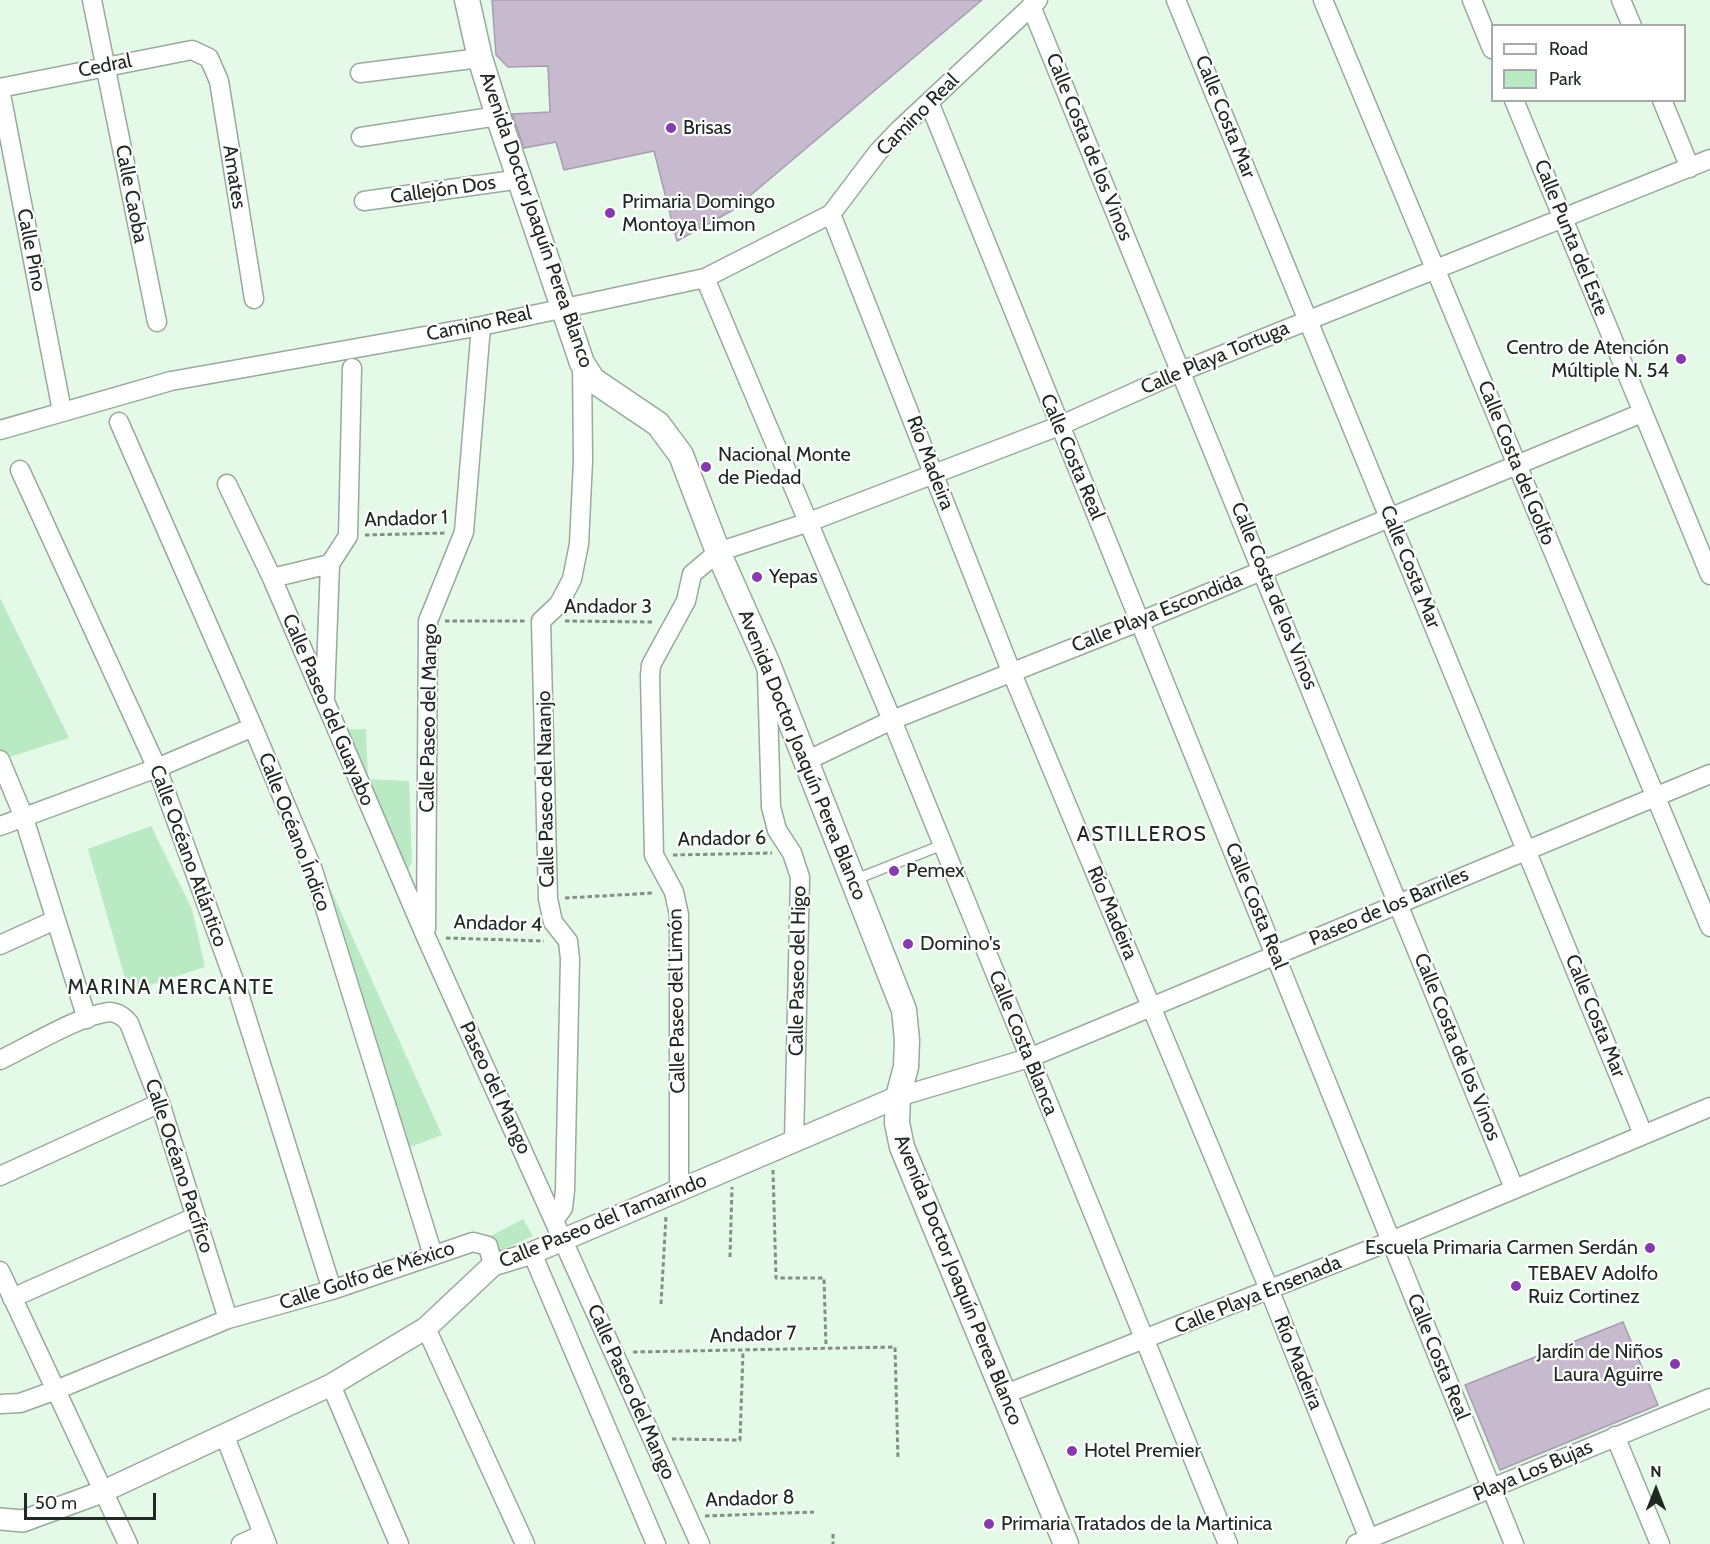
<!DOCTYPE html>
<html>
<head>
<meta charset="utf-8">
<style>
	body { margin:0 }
	#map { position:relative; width:1710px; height:1544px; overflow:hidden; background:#e5f9e8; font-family:Cabin,sans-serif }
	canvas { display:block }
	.legend { position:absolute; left:1491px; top:24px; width:195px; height:78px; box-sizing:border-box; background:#fff; border:2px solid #a6a9a7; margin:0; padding:8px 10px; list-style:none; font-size:18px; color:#212923 }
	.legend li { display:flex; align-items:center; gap:12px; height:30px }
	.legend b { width:30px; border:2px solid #a6a9a7 }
	.north { position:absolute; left:1626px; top:1460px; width:60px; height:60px; -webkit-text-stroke:4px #fff; paint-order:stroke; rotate:0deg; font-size:16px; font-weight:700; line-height:24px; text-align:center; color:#212923 }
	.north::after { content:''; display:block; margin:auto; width:21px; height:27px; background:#212923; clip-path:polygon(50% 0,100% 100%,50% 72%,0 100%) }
	.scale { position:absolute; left:24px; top:1493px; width:132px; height:27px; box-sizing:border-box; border:3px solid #212923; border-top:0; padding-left:8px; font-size:18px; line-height:21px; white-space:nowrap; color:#212923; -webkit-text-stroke:4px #fff; paint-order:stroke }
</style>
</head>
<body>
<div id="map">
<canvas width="1710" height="1544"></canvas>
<ul class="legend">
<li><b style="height:8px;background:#fff"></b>Road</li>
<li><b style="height:16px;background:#b9eac3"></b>Park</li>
</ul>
<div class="north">N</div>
<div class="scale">50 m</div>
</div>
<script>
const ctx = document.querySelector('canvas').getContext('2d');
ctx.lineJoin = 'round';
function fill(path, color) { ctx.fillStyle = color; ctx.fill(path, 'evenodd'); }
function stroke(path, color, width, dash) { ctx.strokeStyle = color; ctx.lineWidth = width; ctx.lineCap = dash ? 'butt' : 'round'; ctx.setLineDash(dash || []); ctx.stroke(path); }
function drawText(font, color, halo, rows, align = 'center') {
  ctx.font = font + ' Cabin,sans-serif'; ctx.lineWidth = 4.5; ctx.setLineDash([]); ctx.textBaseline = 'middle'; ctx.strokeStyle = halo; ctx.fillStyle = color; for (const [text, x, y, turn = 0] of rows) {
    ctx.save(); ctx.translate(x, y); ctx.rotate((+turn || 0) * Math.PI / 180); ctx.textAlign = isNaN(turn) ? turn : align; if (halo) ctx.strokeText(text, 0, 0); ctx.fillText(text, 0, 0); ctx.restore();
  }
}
fill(new Path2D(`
	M0,598L69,738L0,760Z
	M366,729L368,779L409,781L412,862L407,871L330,730Z
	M151,826L192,909L205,967L129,992L88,849Z
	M322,870L442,1135L395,1153Z
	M523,1219L533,1236L497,1252L489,1237Z`), '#b9eac3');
const building = new Path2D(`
	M492,0H982L733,210L677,241L654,151L564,170L556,142L524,148L512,114L550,112L548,66L508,67L496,55Z
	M1623,1322L1658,1405L1500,1470L1465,1385Z`);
fill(building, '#c7bacf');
stroke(building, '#a89cb0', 1.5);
const service = new Path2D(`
	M854,880L942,845`);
const minor = new Path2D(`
	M92,0L157,322
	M1176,0L1643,1134
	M1323,0L1710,927
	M1472,0L1492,49
	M1621,0L1632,26
	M1031,6L1514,1188
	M360,73L480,58
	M0,88L192,50L209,58L219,81L254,299
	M0,89L62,411
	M1514,100L1710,575
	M1662,100L1690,168
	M929,102L1514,1544
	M361,137L498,116
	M364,201L521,179
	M831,214L1011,671L1269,1289L1371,1544
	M705,278L892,720L1228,1544
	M119,422L253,727L313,870L433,1255
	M0,430L171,381L481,326L705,278L831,214L878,152L899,130L1038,0
	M20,470L157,768L239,994L332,1290
	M227,484L272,578L426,937L700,1544
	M272,578L330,564
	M767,673L771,807L777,830L792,853L800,877L794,1141
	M325,697L330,564L348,536L352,368
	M0,760L23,815L87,1019
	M806,761L892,720L1141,621L1642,413
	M0,826L157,768L253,727
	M426,929L428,621L464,532L481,326
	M0,945L55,920
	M0,1060C28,1047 80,1015 109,1012C117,1012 124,1017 129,1023L160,1103L228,1319
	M898,1097L1029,1058L1710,774
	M0,1176L160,1103
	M679,1190V915L674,892L654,855L650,676L651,665L686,601L692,574L718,552L809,522L1059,426L1182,371L1710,159
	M555,1219L563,1208L565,1190L570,959L568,941L553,922L548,899L541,621L559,604L572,579L579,544L583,461L582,363
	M532,1253L656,1544
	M0,1271L128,1544
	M12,1298L195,1217
	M426,1328L525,1544
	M331,1385L399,1544
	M1003,1395L1391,1241L1710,1107
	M0,1404L20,1403L56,1390L228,1319L332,1290L473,1242L488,1246L493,1265
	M224,1434L267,1544
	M1615,1436L1660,1544
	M241,1544L263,1534
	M1356,1544L1710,1398`);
const tertiary = new Path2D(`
	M0,1519L23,1521L102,1492L331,1385L426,1328L493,1265L532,1253L898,1097`);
const secondary = new Path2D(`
	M467,0L480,58L498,116L582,363L593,380L658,424L681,455L718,552L767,662L904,1010L907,1040L906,1067L898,1097L897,1123L902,1147L1066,1544`);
stroke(service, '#97aa9b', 12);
stroke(minor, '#97aa9b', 21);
stroke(tertiary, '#97aa9b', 24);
stroke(secondary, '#97aa9b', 27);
stroke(new Path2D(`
	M365,535L445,533
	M445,621H526
	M565,621L655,622
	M673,855L772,853
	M565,898L654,893
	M446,938L544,941
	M773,1170L776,1278H824L826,1347
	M730,1257L732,1187
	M661,1304L666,1216
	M633,1352L895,1347L898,1459
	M672,1439L740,1440L743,1352
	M705,1516L814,1512
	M833,1534V1544`), '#829084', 3, [4.5, 3]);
stroke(service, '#fff', 9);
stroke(minor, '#fff', 18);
stroke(tertiary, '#fff', 21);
stroke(secondary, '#fff', 24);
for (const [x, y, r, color] of [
	[671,128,6,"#863bad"],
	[610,213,6,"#863bad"],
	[1681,359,6,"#863bad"],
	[706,467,6,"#863bad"],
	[757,577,6,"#863bad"],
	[894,871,6,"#863bad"],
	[908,944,6,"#863bad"],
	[1650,1248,6,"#863bad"],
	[1516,1286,6,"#863bad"],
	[1675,1364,6,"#863bad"],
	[1072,1451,6,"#863bad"],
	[989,1524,6,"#863bad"]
]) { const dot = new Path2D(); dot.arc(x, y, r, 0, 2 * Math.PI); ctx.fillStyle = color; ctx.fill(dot); stroke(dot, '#fff', 2); }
drawText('20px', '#212923', '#fff', [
	["Cedral",105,66,-11],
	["Camino Real",918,115,-45],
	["Calle Costa Mar",1225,117,68],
	["Calle Costa de los Vinos",1089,147,68],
	["Amates",234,177,81],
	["Callejón Dos",443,190,-8],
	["Calle Caoba",131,194,79],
	["Avenida Doctor Joaquín Perea Blanco",536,220,71],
	["Calle Punta del Este",1571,238,68],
	["Calle Pino",31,250,79],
	["Camino Real",479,324,-12],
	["Calle Playa Tortuga",1215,358,-23],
	["Calle Costa Real",1072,457,67],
	["Río Madeira",930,463,69],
	["Calle Costa del Golfo",1516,463,68],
	["Andador 1",406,519,-2],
	["Calle Costa Mar",1410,567,68],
	["Calle Costa de los Vinos",1274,596,68],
	["Andador 3",608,607],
	["Calle Playa Escondida",1157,613,-22],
	["Calle Paseo del Guayabo",328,710,67],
	["Calle Paseo del Mango",429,718,-89],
	["Avenida Doctor Joaquín Perea Blanco",802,755,68],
	["Calle Paseo del Naranjo",546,789,-91],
	["Calle Océano Índico",294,832,69],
	["Andador 6",722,839,-1],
	["Calle Océano Atlántico",188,856,70],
	["Calle Costa Real",1256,906,68],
	["Paseo de los Barriles",1389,907,-23],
	["Río Madeira",1112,913,67],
	["Andador 4",498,924,2],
	["Calle Paseo del Higo",798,971,-89],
	["Calle Paseo del Limón",677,1001,-91],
	["Calle Costa Mar",1595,1016,68],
	["Calle Costa Blanca",1023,1043,68],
	["Calle Costa de los Vinos",1457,1047,68],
	["Paseo del Mango",495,1088,65],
	["Calle Océano Pacífico",179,1166,72],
	["Calle Paseo del Tamarindo",603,1221,-22],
	["Calle Golfo de México",367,1276,-18],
	["Avenida Doctor Joaquín Perea Blanco",958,1280,68],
	["Calle Playa Ensenada",1258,1295,-22],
	["Andador 7",753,1335,-2],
	["Calle Costa Real",1438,1357,68],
	["Río Madeira",1298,1363,68],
	["Calle Paseo del Mango",631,1392,66],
	["Playa Los Bujas",1533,1471,-23],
	["Andador 8",750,1499,-2]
]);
drawText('20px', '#212923', '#fff', [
	["Brisas",683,128],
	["Primaria Domingo",622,202],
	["Montoya Limon",622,225],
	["Centro de Atención",1669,348,"right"],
	["Múltiple N. 54",1669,371,"right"],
	["Nacional Monte",718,455],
	["de Piedad",718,478],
	["Yepas",769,577],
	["Pemex",906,871],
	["Domino's",920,944],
	["Escuela Primaria Carmen Serdán",1638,1248,"right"],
	["TEBAEV Adolfo",1528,1274],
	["Ruiz Cortinez",1528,1297],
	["Jardín de Niños",1663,1352,"right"],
	["Laura Aguirre",1663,1375,"right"],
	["Hotel Premier",1084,1451],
	["Primaria Tratados de la Martinica",1001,1524]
], 'left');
ctx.letterSpacing = '1.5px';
drawText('21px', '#212923', '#fff', [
	["ASTILLEROS",1142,835],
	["MARINA MERCANTE",171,988]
]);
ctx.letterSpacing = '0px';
</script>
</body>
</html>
